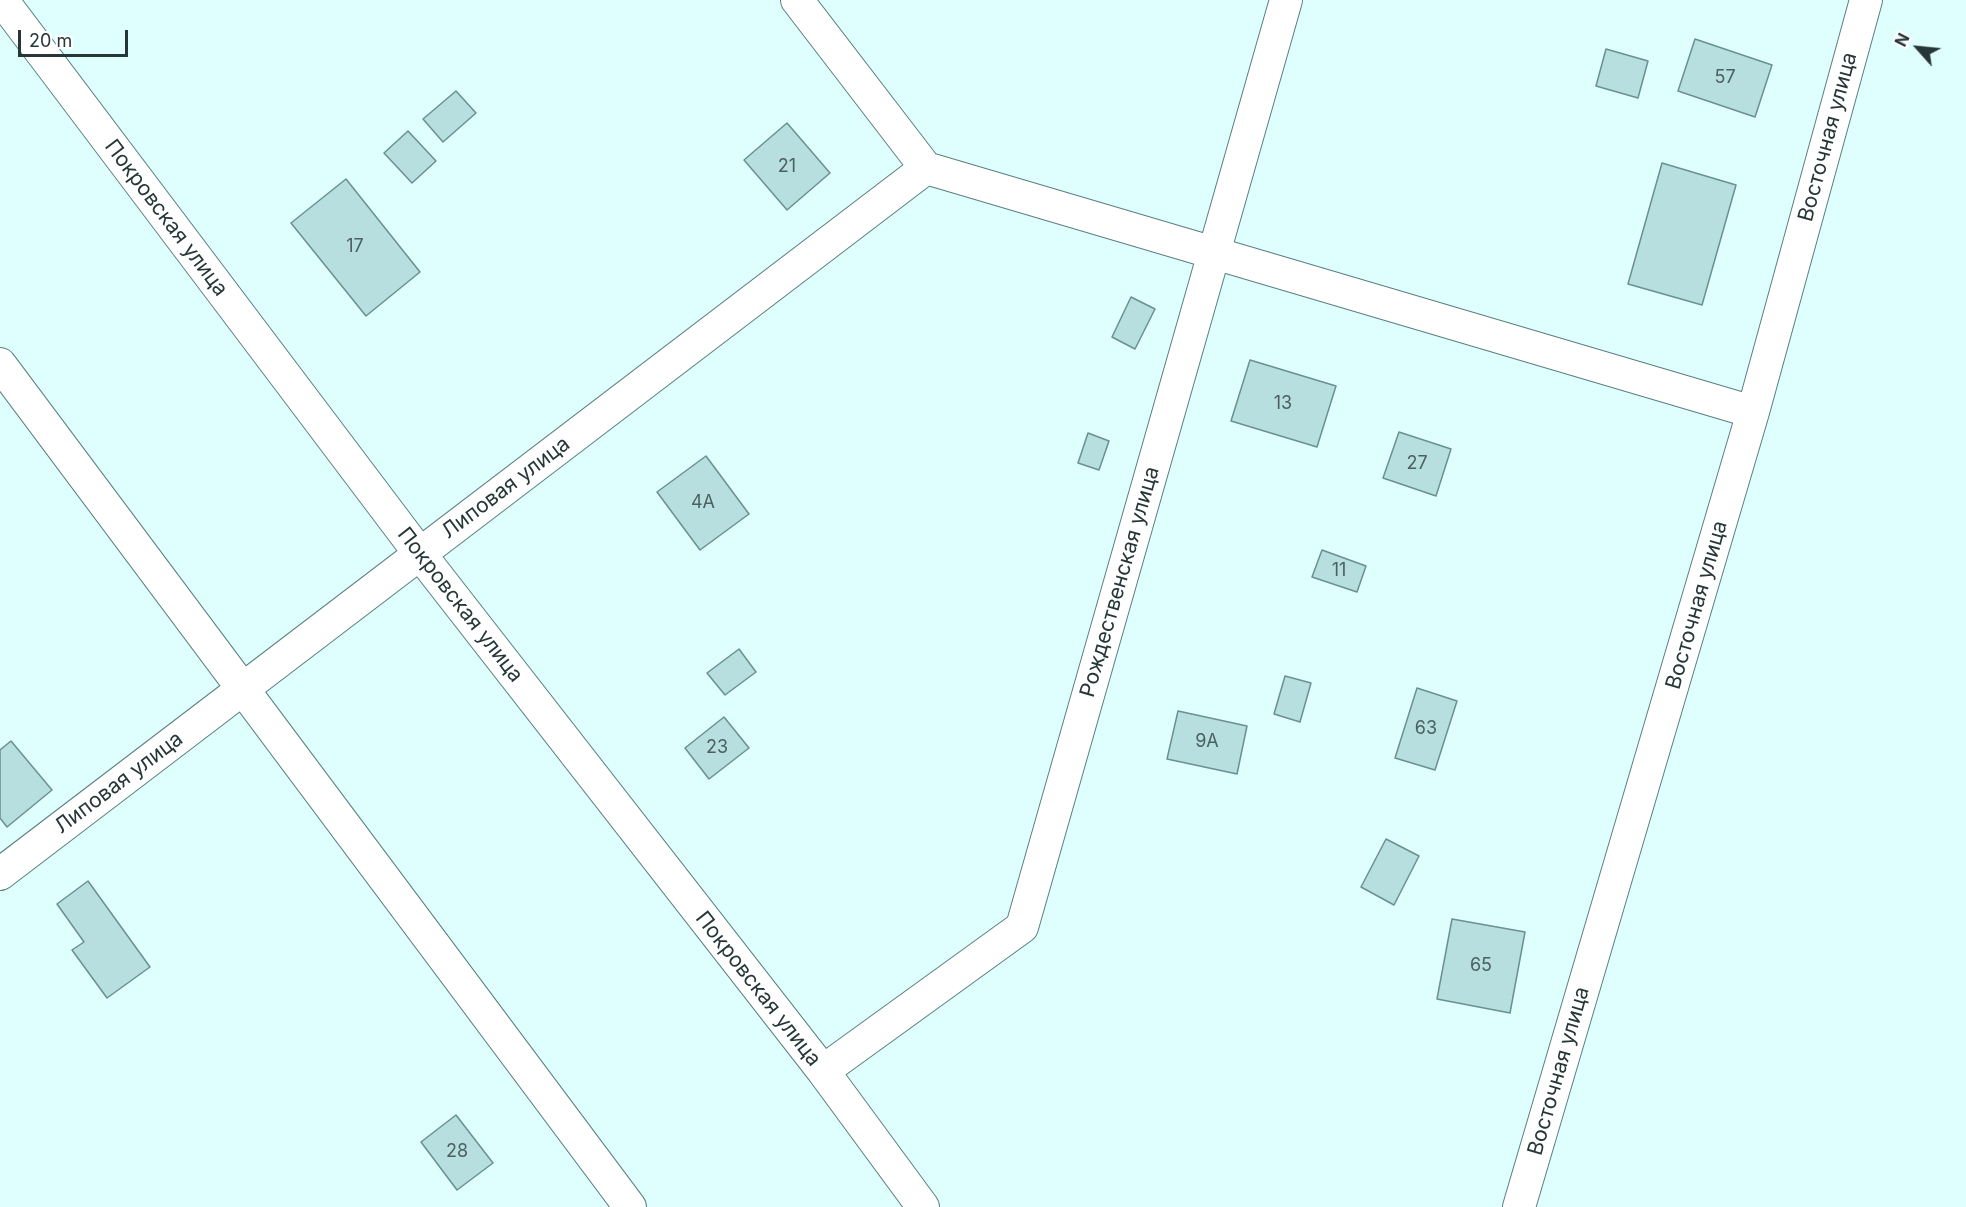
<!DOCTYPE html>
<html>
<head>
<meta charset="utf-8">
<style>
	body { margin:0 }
	#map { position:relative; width:1966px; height:1207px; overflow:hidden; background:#dfffff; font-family:Inter,sans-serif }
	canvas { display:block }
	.north { position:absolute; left:1888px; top:18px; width:60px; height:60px; -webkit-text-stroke:4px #fff; paint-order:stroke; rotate:297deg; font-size:16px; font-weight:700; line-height:24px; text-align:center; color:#273737 }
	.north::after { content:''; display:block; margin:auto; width:21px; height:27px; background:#273737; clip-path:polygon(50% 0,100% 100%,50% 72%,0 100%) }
	.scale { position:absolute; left:18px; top:30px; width:110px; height:27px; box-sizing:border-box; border:3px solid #273737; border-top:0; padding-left:8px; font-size:18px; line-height:21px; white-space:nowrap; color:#273737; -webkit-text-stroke:4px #fff; paint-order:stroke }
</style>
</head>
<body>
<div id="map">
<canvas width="1966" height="1207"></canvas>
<div class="north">N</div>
<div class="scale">20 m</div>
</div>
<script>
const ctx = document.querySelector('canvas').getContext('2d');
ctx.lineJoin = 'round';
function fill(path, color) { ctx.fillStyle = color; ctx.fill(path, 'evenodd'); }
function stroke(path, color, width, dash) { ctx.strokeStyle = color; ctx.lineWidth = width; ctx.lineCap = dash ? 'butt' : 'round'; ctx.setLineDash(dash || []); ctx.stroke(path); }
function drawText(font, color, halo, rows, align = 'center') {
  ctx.font = font + ' Inter,sans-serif'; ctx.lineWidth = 4.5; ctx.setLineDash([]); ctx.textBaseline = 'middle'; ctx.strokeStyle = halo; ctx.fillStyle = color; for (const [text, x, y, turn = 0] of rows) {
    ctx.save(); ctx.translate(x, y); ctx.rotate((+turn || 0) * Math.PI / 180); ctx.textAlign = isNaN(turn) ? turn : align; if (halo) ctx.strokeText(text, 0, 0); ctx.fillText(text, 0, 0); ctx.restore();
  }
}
const building = new Path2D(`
	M1695,39L1772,65L1755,117L1678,91Z
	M1606,49L1648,61L1638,98L1596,86Z
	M456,91L476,113L443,142L423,119Z
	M787,123L830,173L787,210L744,160Z
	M408,131L436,161L412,183L384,153Z
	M1662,163L1736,185L1702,305L1628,284Z
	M346,179L420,272L366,316L291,223Z
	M1131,297L1155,309L1135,349L1112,337Z
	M1250,360L1336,386L1317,447L1231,421Z
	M1399,432L1451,449L1436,496L1383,478Z
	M1088,433L1109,441L1099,470L1078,463Z
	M706,456L749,514L700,550L657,492Z
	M1322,550L1366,566L1357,592L1312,577Z
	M739,649L756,672L725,695L707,673Z
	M1285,676L1311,683L1300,722L1274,714Z
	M1417,688L1457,701L1435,770L1395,758Z
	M1178,711L1247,726L1237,774L1167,759Z
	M724,717L749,748L709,779L685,748Z
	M11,741L52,790L7,827L0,818V750Z
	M1386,839L1419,856L1394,905L1361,887Z
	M88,881L150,967L107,998L72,950L84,942L57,904Z
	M1452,919L1525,932L1510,1013L1437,999Z
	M456,1115L493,1163L457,1190L421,1142Z`);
fill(building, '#b7dfdf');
stroke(building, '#6a9090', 1.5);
const minor = new Path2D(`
	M2,0L420,554L823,1071L923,1207
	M797,0L926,168
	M926,168L1753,412
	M0,364L630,1207
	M0,874L926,168
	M823,1071L1022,927L1286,0
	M1519,1207L1753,412L1866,0`);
stroke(minor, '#5a7f7f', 34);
stroke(minor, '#fff', 32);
drawText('18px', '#4b6161', null, [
	["57",1725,78],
	["21",787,167],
	["17",355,247],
	["13",1283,404],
	["27",1417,464],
	["4А",703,503],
	["11",1339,571],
	["63",1426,729],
	["9А",1207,742],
	["23",717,748],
	["65",1481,966],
	["28",457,1152]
]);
drawText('21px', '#273737', '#fff', [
	["Восточная улица",1828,137,-75],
	["Покровская улица",166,218,53],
	["Липовая улица",506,488,-37],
	["Рождественская улица",1120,582,-74],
	["Покровская улица",460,605,52],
	["Восточная улица",1697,605,-74],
	["Липовая улица",119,783,-37],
	["Покровская улица",758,989,52],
	["Восточная улица",1559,1071,-74]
]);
</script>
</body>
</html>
